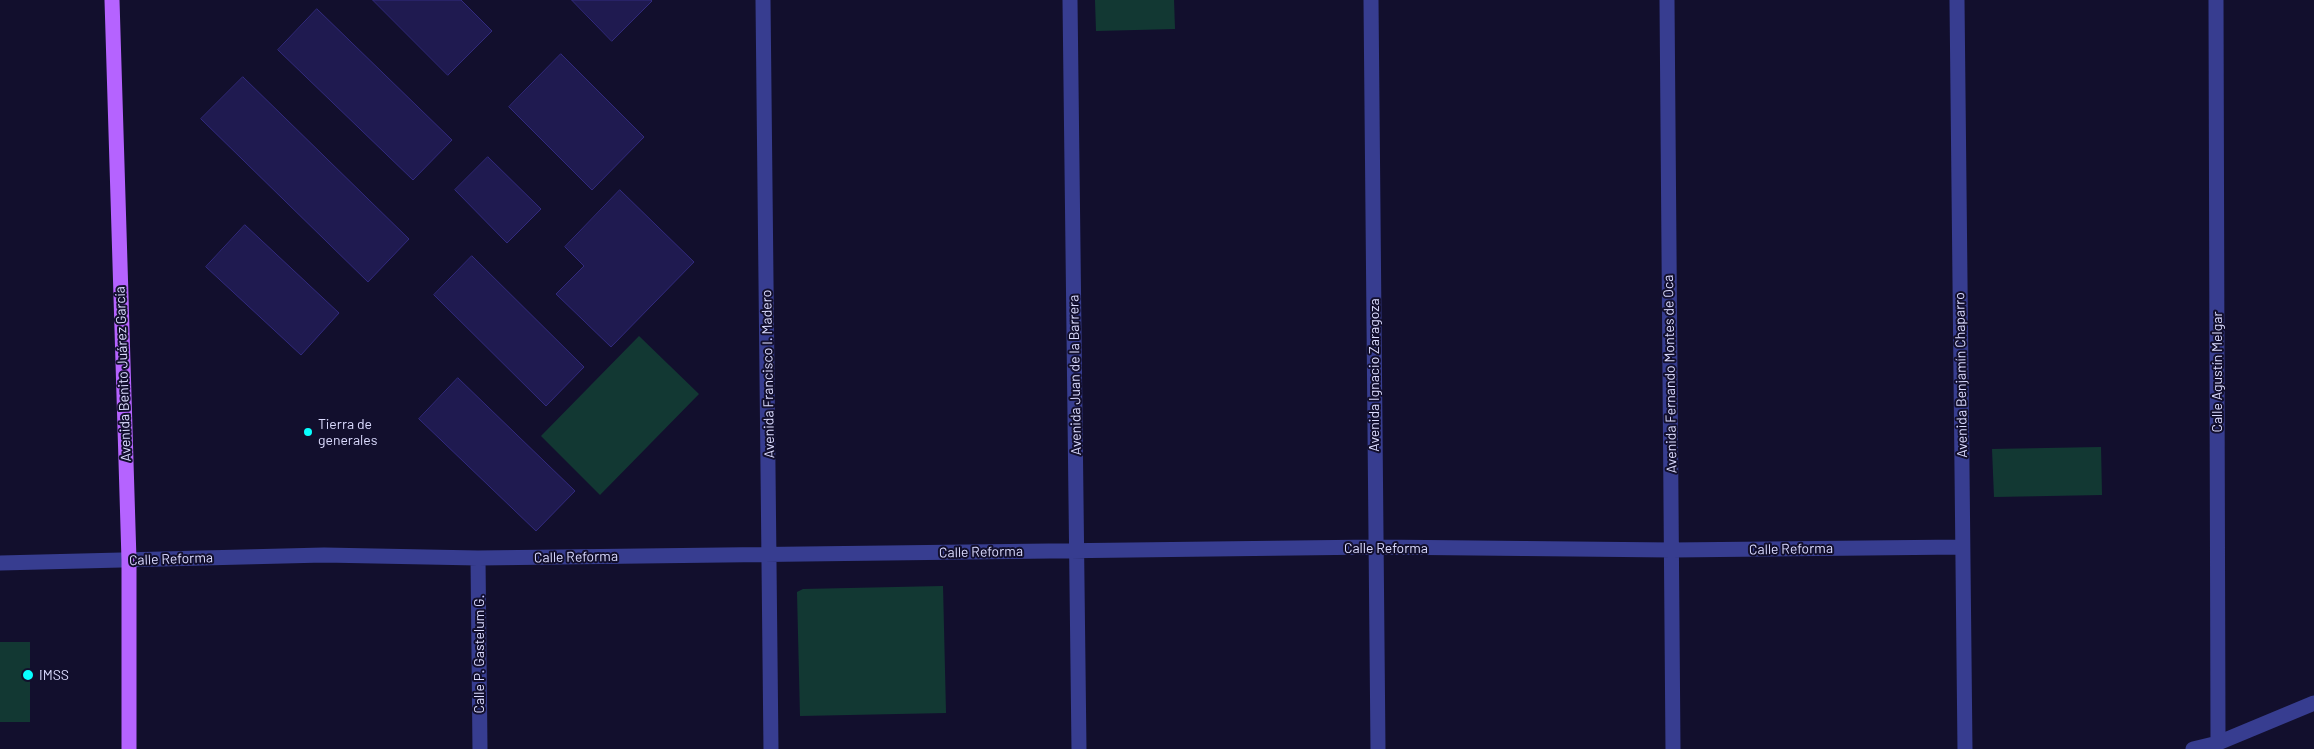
<!DOCTYPE html>
<html>
<head>
<meta charset="utf-8">
<style>
	body { margin:0 }
	canvas { display:block; background:#120f2d }
</style>
</head>
<body>
<canvas width="2314" height="749"></canvas>
<script>
const ctx = document.querySelector('canvas').getContext('2d');
ctx.lineJoin = 'round';
function fill(path, color) { ctx.fillStyle = color; ctx.fill(path, 'evenodd'); }
function stroke(path, color, width, dash) { ctx.strokeStyle = color; ctx.lineWidth = width; ctx.lineCap = dash ? 'butt' : 'round'; ctx.setLineDash(dash || []); ctx.stroke(path); }
function drawText(font, color, halo, rows, align = 'center') {
  ctx.font = font + ' Barlow,sans-serif'; ctx.lineWidth = 4; ctx.setLineDash([]); ctx.textBaseline = 'middle'; ctx.strokeStyle = halo; ctx.fillStyle = color; for (const [text, x, y, turn = 0] of rows) {
    ctx.save(); ctx.translate(x, y); ctx.rotate((+turn || 0) * Math.PI / 180); ctx.textAlign = isNaN(turn) ? turn : align; if (halo) ctx.strokeText(text, 0, 0); ctx.fillText(text, 0, 0); ctx.restore();
  }
}
fill(new Path2D(`
	M1095,0H1174L1175,29L1096,31Z
	M639,336L699,394L600,495L541,436Z
	M2101,447L2102,495L1994,497L1992,449Z
	M943,586L946,713L800,716L797,592L803,589Z
	M0,642H30V722H0Z`), '#123833');
const building = new Path2D(`
	M373,0H461L492,31L448,75Z
	M572,0H651L652,1L612,41Z
	M317,9L452,140L413,180L278,50Z
	M561,54L644,137L592,190L509,107Z
	M243,77L409,239L368,282L201,119Z
	M488,157L541,209L507,243L455,190Z
	M620,190L694,262L611,347L556,294L584,266L565,247Z
	M245,225L339,313L301,355L206,267Z
	M472,256L584,367L546,406L434,295Z
	M458,378L575,491L536,531L419,419Z`);
fill(building, '#1f1a50');
stroke(building, '#322a7e', 1);
stroke(new Path2D(`
	M763,0L771,749
	M1070,0L1079,749
	M1371,0L1378,749
	M1667,0L1673,749
	M1957,0L1965,749
	M2216,0L2218,743
	M478,558L480,749
	M0,563L324,555L478,558L1376,547L1672,550L1962,547
	M2193,749L2218,743L2314,703`), '#373d90', 15);
stroke(new Path2D(`
	M112,0L129,560V749`), '#b563ff', 15);
for (const [x, y, r, color] of [
	[308,432,5,"#08ffff"],
	[28,675,6,"#08ffff"]
]) { const dot = new Path2D(); dot.arc(x, y, r, 0, 2 * Math.PI); ctx.fillStyle = color; ctx.fill(dot); stroke(dot, '#120f2d', 2); }
drawText('14px', '#dcdcff', '#120f2d', [
	["Calle Agustín Melgar",2217,372,-90],
	["Avenida Benito Juárez García",123,374,-92],
	["Avenida Francisco I. Madero",768,374,-91],
	["Avenida Fernando Montes de Oca",1670,374,-91],
	["Avenida Juan de la Barrera",1075,375,-91],
	["Avenida Ignacio Zaragoza",1374,375,-90],
	["Avenida Benjamín Chaparro",1961,375,-91],
	["Calle Reforma",1386,548],
	["Calle Reforma",1791,549,-1],
	["Calle Reforma",981,552,-1],
	["Calle Reforma",576,557,-1],
	["Calle Reforma",171,559,-2],
	["Calle P. Gastelum G.",479,654,-90]
]);
drawText('14px', '#dcdcff', '#120f2d', [
	["Tierra de",318,424],
	["generales",318,440],
	["IMSS",39,675]
], 'left');
</script>
</body>
</html>
